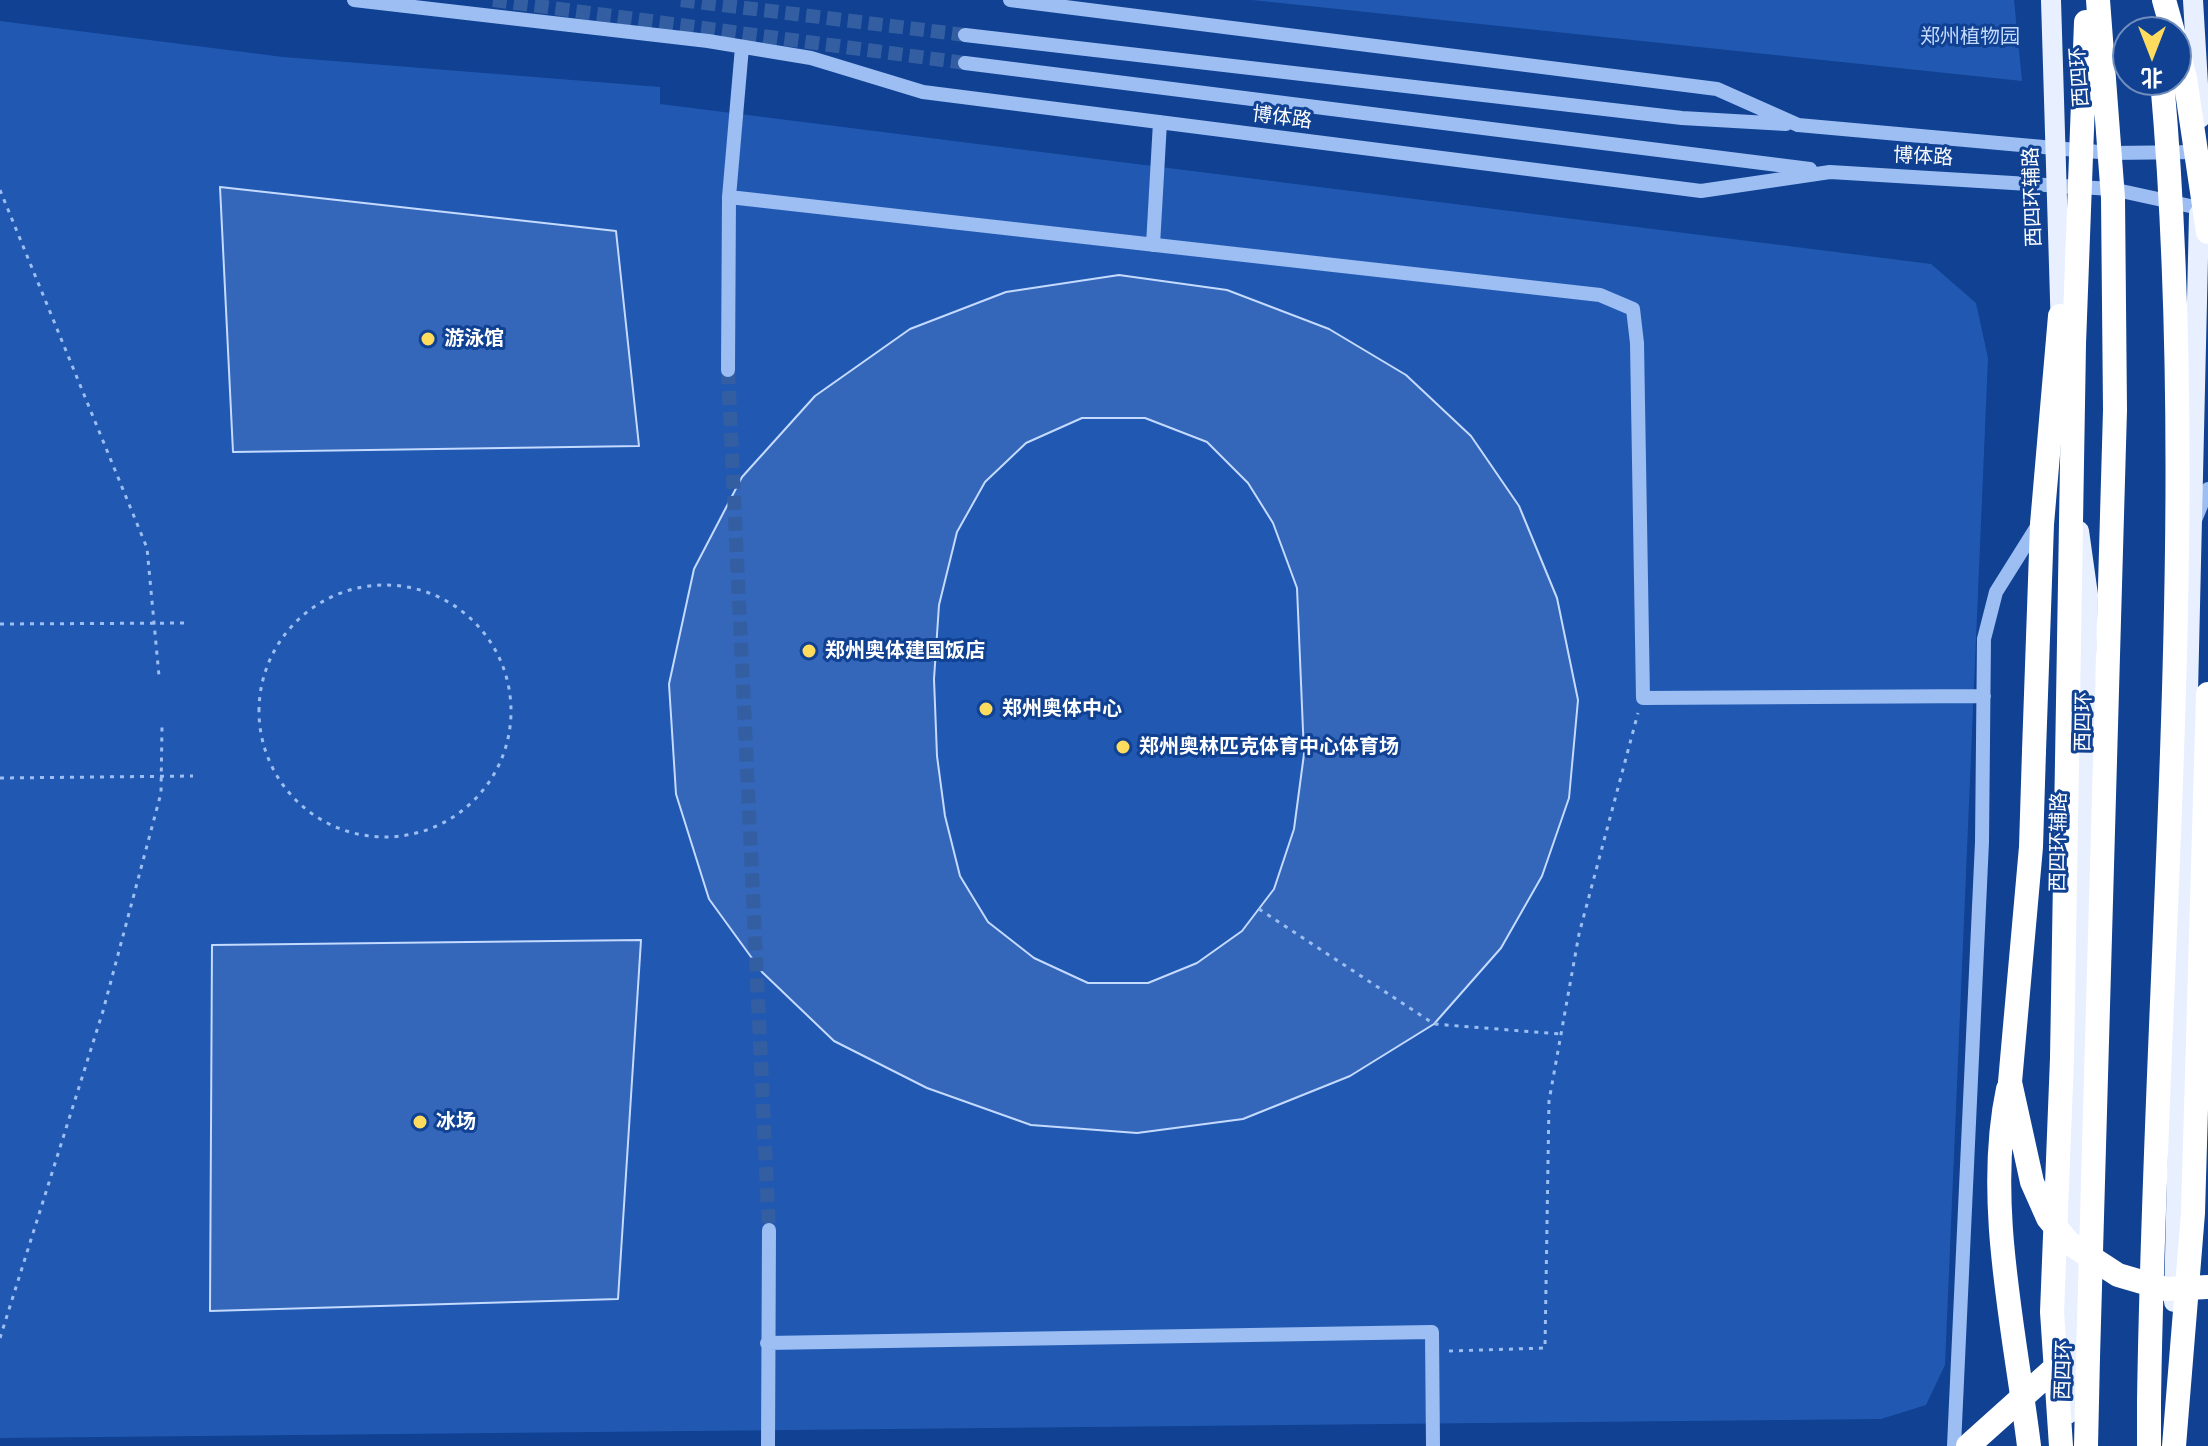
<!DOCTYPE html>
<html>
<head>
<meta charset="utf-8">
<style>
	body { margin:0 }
	#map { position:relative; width:2208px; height:1446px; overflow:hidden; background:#104192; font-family:"IBM Plex Sans","Noto Sans SC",sans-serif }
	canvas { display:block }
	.north { position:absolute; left:2112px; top:16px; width:80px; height:80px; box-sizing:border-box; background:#104192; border:2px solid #708dbe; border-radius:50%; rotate:180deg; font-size:22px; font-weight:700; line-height:32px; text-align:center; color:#fff }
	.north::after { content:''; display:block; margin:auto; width:28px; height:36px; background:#ffdb5e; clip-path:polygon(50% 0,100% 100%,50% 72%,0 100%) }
</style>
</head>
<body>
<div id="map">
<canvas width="2208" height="1446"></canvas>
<div class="north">北</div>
</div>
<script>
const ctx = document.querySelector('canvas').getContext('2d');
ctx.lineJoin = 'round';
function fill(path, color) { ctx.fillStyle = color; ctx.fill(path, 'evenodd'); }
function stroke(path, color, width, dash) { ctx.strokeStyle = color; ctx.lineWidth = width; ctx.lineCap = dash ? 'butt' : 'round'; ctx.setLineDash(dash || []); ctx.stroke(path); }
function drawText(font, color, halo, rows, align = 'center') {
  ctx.font = font + ' "IBM Plex Sans","Noto Sans SC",sans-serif'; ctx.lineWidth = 6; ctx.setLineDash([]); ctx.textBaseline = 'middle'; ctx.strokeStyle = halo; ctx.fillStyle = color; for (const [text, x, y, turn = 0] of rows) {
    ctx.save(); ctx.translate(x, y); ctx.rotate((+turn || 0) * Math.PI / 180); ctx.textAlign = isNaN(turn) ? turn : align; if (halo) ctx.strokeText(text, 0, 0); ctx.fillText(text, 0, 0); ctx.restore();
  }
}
fill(new Path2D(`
	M1252,0H2014L2022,81Z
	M0,21L283,57L660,87V104L1931,264L1976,303L1988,358L1945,1365L1926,1405L1881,1419L0,1438Z`), '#2159b2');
const building = new Path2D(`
	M220,187L616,231L639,446L233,452Z
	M1119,275L1227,290L1329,329L1406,375L1471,436L1519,506L1557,598L1578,700L1569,798L1542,876L1501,948L1434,1024L1350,1076L1243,1119L1137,1133L1031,1125L927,1088L834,1041L762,972L709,899L676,794L669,684L694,569L742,477L815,396L910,329L1006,292ZM1082,418H1145L1207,442L1248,483L1273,523L1297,588L1304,754L1294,829L1274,889L1242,931L1197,963L1148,983H1088L1034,958L988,922L960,876L945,816L937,756L934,679L939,605L957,532L985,482L1026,443Z
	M641,940L618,1299L210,1311L212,945Z`);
fill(building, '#3467ba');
stroke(building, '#c4dafe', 2);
stroke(new Path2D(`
	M493,0L965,63
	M681,0L965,35
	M728,370L769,1230`), '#345ea2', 14, [14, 7]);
stroke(new Path2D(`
	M0,190L147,548L159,676
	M259 711a126 126 0 1 1 252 0a126 126 0 1 1-252 0Z
	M0,624L189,623
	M0,778L193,776
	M1259,909L1434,1024L1560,1034
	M0,1338L103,1011L161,793L162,726
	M1449,1351L1545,1348L1549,1101L1579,934L1638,713`), '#9cbef3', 3, [4, 6]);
stroke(new Path2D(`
	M354,0L708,41L811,58L923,92L1701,191L1830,172L2112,189L2208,210
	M1010,0L1717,89L1798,125L2110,153L2200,152
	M965,35L1682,118L1786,124
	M742,47L729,197L1600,295L1633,309L1637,343L1643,698L1984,696
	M965,63L1810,169
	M1153,245L1160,122
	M728,370L729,197
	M2195,520L2208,489
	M767,1343L1432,1332L1433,1446
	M768,1446L769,1230
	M1954,1446L1982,842L1984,639L1996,592L2038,525`), '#9cbef3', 14);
stroke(new Path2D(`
	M2051,0L2061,332
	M2193,0L2200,118
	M2174,1302L2199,214
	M2068,1414L2088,595L2079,531`), '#e8f0ff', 20);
stroke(new Path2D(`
	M2164,0L2173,32
	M2034,751L2042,524L2060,316
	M1968,1446L2056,1367
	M2061,1446L2052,1312L2062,1058
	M2086,1446L2088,1357
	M2149,1446V1403
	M2174,1446L2193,1213L2208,694`), '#fff', 24);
stroke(new Path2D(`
	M2176,44L2185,78L2208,232
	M2034,751L2031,847L2010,1082L2032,1182L2048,1218L2069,1243L2118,1275L2166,1289L2208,1287
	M2062,1058L2074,344L2086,22
	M2008,1089C1984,1201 2015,1332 2029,1446
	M2088,1357L2115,410L2113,198L2098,0
	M2149,1403C2155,963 2201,520 2162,80`), '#fff', 24);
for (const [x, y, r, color] of [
	[428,339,8,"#ffdb5e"],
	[809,651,8,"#ffdb5e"],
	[986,709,8,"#ffdb5e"],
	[1123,747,8,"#ffdb5e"],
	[420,1122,8,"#ffdb5e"]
]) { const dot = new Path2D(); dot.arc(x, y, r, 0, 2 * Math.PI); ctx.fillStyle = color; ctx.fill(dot); stroke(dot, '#104192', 3); }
drawText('20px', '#c4dafe', '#104192', [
	["郑州植物园",1970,37]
]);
drawText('20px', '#fff', '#104192', [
	["西四环",2080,77,-94],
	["博体路",1282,118,7],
	["博体路",1923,157,3],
	["西四环辅路",2033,197,-92],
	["西四环",2084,722,-89],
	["西四环辅路",2059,842,-89],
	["西四环",2064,1370,-88]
]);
drawText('bold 20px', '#fff', '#104192', [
	["游泳馆",444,339],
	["郑州奥体建国饭店",825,651],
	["郑州奥体中心",1002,709],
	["郑州奥林匹克体育中心体育场",1139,747],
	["冰场",436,1122]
], 'left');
</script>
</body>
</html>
